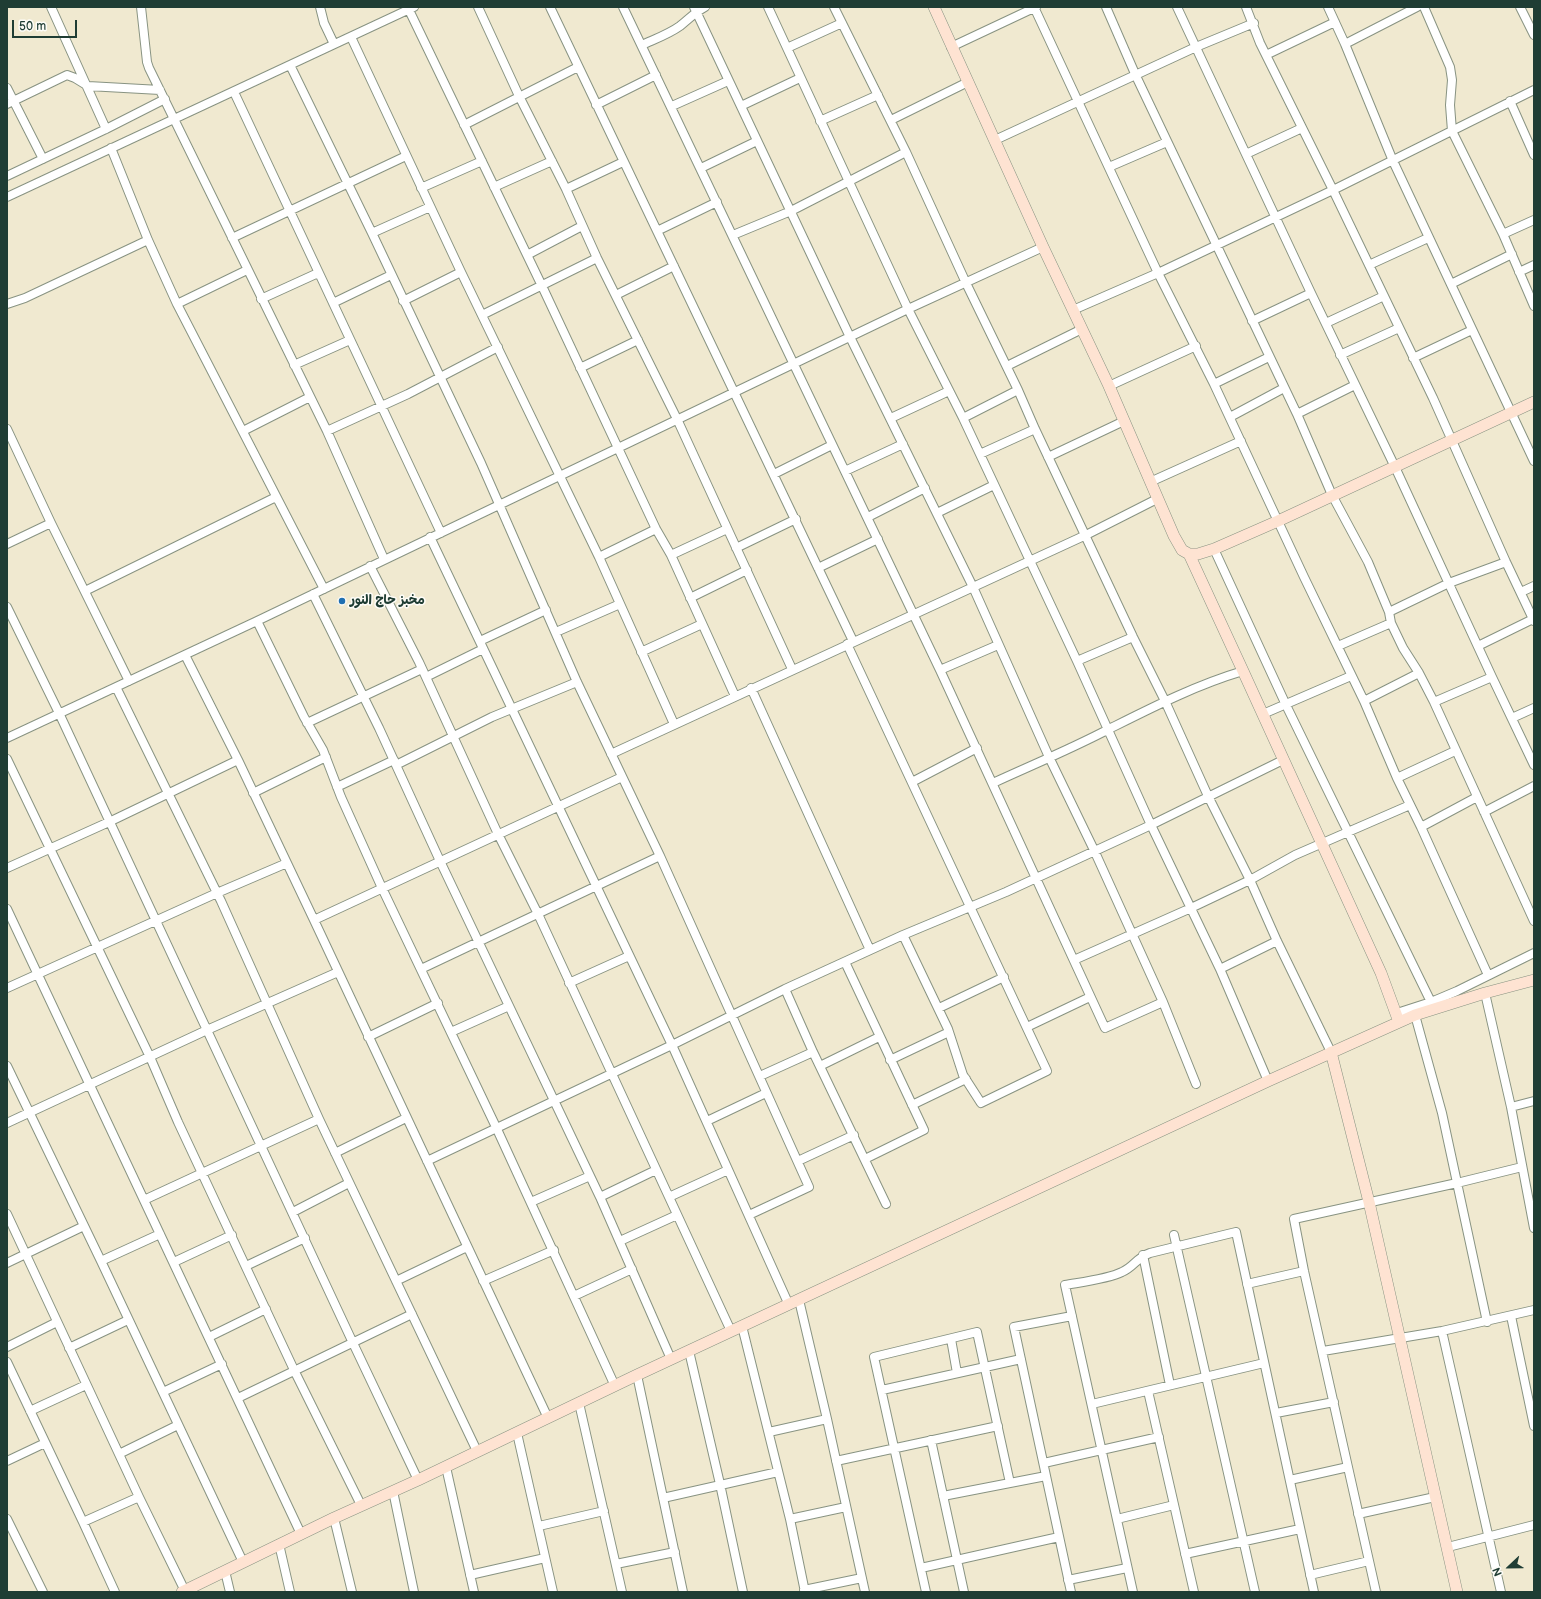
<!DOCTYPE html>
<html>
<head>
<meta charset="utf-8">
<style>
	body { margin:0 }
	#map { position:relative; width:1541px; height:1599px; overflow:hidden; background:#f0e9d0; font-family:"Balsamiq Sans",sans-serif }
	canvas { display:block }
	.frame { position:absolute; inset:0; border:8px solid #1f3d34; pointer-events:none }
	.north { position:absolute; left:1489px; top:1547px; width:40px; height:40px; -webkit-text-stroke:3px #fdfcf7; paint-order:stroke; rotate:248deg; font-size:11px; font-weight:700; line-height:16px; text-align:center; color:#1f3d34 }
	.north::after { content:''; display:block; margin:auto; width:14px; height:18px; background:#1f3d34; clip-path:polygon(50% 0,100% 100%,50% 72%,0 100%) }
	.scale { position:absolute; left:12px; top:20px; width:65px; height:18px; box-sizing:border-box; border:2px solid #1f3d34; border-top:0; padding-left:5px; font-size:12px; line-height:14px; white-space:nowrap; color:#1f3d34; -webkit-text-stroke:3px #fdfcf7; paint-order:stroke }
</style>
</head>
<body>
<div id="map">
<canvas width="1541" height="1599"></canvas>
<div class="frame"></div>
<div class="north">N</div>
<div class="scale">50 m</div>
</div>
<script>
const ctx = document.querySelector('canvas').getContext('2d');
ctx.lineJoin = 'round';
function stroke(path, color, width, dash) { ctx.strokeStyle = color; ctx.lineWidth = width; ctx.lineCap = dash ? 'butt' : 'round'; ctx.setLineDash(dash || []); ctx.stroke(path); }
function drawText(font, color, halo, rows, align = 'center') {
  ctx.font = font + ' "Balsamiq Sans","Playpen Sans Arabic",sans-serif'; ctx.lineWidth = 3; ctx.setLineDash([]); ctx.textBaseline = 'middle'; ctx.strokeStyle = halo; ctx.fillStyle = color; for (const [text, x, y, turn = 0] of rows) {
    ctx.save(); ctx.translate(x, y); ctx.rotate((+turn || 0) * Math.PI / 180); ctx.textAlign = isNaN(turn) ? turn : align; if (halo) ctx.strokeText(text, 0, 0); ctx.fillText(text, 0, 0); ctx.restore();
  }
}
const street = new Path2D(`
	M51,7L106,129
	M141,7L147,62L149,68L327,431L384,559
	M320,7L324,23L334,44
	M478,7L519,96L566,189L597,258L677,419L792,669
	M550,7L853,641
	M623,7L940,670L1105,1028L1163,1002
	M694,7L850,337L973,587L1049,757L1094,850L1163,1002L1196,1084
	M768,7L908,309L963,418L1077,661L1151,825L1220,969L1268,1081
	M834,7L906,152L966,283L1018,390L1035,429L1133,637L1165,701L1208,796L1250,880L1277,941L1331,1052
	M1034,7L1158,273L1214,384L1304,577L1364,701L1397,778L1421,827L1488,975
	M1106,7L1136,76L1297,414L1332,495L1368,562L1389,612L1391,623L1403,648L1419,673L1434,702L1534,921
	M1177,7L1311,293L1395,467L1492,677L1534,765
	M1246,7L1260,43L1333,190L1433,398L1506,562L1534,621
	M1328,7L1345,44L1393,161L1534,461
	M1424,7L1450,67L1452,80L1450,105L1452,131L1503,234L1534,306
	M1520,7L1534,35
	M409,10L542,286L656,529L671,555L735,696
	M351,37L461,272L599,557L674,724
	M1345,44L1417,7
	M642,45C655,39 669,34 680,26C689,19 695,12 705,7
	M951,47L1036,7
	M787,48L842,23
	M1266,55L1335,22
	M290,65L372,233L481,463L577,682L660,856L809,1187L749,1215
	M7,88L43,159
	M234,92C304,238 371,386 441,533
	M1510,101L1534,155
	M7,104L67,75L75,78L88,86L160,90
	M596,105L656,75
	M672,106L728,81
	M741,106L800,78
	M891,120L968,82
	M820,121L878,95
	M464,125L578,67
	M995,140L1196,47L1254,23
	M111,148L148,240L177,304L324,589
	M1246,154L1302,128
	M1109,167L1167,142
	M701,168L757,141
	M7,176L106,129L165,99
	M494,187L552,161
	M421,188L482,161
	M566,189L623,162
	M7,197L414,7
	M657,231L717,202
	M372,233L430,207
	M1503,234L1534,220
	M733,235L791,211L906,152
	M232,238L406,156
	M527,255L582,226
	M1369,265L1428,238
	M1519,272L1534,265
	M1451,284L1512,254
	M616,295L674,266
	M261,299L318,273
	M403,301L461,272
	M333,303L391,275
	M7,304L25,298L148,240
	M177,304L247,270
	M1073,310L1158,273L1333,190L1534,90
	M482,315L597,258
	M1252,321L1311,293
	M1326,323L1384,296
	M1340,355L1399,328
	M1413,358L1472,330
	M294,365L350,340
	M1007,366L1082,329
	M580,368L638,340
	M1214,384L1269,357
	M1109,386L1196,346
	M1297,414L1355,385
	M1230,417L1284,388
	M891,418L949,391
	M963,418L1018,390
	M7,429L51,523L129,681
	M243,431L310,397
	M327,431L408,394L498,347
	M980,454L1035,429
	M1048,457L1124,421
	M845,471L903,444
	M774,474L832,445
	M1150,482L1241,441
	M937,513L994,485
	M868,517L925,488
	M430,537L672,1045L789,1305
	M7,544L51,523
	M736,548L796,519
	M1214,549L1286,705L1431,1002
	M671,555L727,529
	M599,557L656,529
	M370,566L419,662L498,834L538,914L731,1331
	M818,568L878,539
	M85,591L276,497
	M1521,592L1534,586
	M313,594L379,728L440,861L600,1197L671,1359
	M690,598L747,570
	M7,607L59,713L353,1343L418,1480
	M1389,612L1449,583L1506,562
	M257,621L304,717L323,750L341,797L382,888L496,1127L615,1386
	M556,632L620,604
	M480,641L546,610
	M847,644L1047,1071L981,1103L963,1075L948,1029L903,935
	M1338,646L1391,623
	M1478,646L1533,619
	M641,652L702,624
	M185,655L238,760L314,920L548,1418
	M1077,661L1133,637
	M940,670L998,645
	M426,677L483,649
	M116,687L221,901L319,1119L477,1451
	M751,688L870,950
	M1364,701L1419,673
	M1434,702L1492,677
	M1263,714L1351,676
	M1512,718L1534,708
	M307,723L422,669
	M7,738L257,621L908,309L1043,247
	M611,754L1086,535L1157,499
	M7,759L150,1057L178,1122L295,1372L361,1505
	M396,765L492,717L577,682
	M1397,778L1455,751
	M912,782L977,748
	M993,783C1032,765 1071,749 1109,729C1153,707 1196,685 1243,671
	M337,787L394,760
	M253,793L326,757
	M1484,812L1534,786
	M1421,827L1477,797
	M7,868L109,822L238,760
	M7,909L301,1534
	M314,920L622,777
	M1074,960L1191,908L1250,880L1295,855L1410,805
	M845,962L924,1130L865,1159
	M421,969L660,856
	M1220,969L1277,941
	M569,983L629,956
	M7,988L217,893L287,863
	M785,989L813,1052L886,1204
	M1485,993L1511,1107L1534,1228
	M939,1008L1004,977
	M1397,1013L1431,1002L1457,991L1534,953
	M1415,1015L1442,1113L1487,1322
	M1027,1027L1090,997
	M451,1032L509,1006
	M368,1037L438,1003
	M890,1060L949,1032
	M7,1066L101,1261L243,1562
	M820,1066L879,1037
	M760,1076L813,1052
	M912,1105L966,1079
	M1511,1107L1534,1101
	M707,1121L766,1093
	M7,1123L207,1030L338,972
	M335,1153L406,1118
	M427,1161L672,1045L785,989L903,935L1006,892L1151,825L1283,760
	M798,1161L854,1135
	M600,1197L656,1170
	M669,1197L728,1170
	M144,1200L319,1119
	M531,1202L590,1176
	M293,1212L349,1183
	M7,1214L139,1497L185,1591
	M1174,1235L1255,1592
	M620,1241L677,1215
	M1143,1255L1170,1385
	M101,1261L160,1234
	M174,1262L232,1235
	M7,1263L84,1226
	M246,1266L305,1238
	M396,1281L467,1247
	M483,1281L554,1250
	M1247,1284L1304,1271
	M574,1296L632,1269
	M799,1300L827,1419L865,1592
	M1511,1316L1534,1426
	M742,1326L790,1519L805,1592
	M1442,1331L1501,1592
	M209,1337L266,1309
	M951,1339L957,1373
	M7,1347L57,1322
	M69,1348L128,1320
	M689,1351L720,1484L743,1592
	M1323,1351L1442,1331L1534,1310
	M7,1362L83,1522L115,1592
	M637,1375L683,1592
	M882,1390L1021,1359
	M1148,1391L1194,1592
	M163,1392L222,1364
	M238,1398L412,1314
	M579,1403L622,1592
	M1092,1404L1264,1363
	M30,1411L86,1385
	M1276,1413L1334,1402
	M769,1432L827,1419
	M517,1433L553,1592
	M931,1440L964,1592
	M119,1454L178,1425
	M7,1461L45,1443
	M836,1461L998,1426
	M1044,1463L1159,1437
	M446,1467L474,1592
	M1290,1480L1348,1467
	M393,1491L414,1592
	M943,1496L1046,1476
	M663,1498L778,1472
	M1358,1514L1435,1497
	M334,1518L352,1592
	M7,1519L43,1592
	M790,1519L846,1507
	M1117,1519L1174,1505
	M83,1522L139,1497
	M539,1526L604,1511
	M279,1544L290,1592
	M1448,1547L1534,1525
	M1185,1554L1300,1529
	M616,1564L675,1552
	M921,1568L1059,1537
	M225,1571L230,1592
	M470,1575L545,1558
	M1310,1575L1369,1561
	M1068,1580L1127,1568
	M804,1590L862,1578
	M926,1592L874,1357L977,1332L1010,1483
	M1071,1592L1014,1327L1072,1316
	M1133,1592L1065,1285C1082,1282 1108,1279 1122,1272C1134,1267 1136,1258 1150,1253L1236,1232L1314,1592
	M1376,1592L1304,1271L1294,1219L1457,1183L1522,1167`);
const secondary = new Path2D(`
	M934,7L1043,247L1109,386L1174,536L1182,550L1189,554H1198L1214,549L1278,521L1534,402
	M1189,554L1243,671L1381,973L1399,1022
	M1331,1052L1369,1202L1457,1592
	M182,1592L334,1518L418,1480L637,1375L1268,1081L1415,1015L1485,993L1534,980`);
stroke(street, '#889382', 10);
stroke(secondary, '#889382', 12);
stroke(street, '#fff', 8);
stroke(secondary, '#fee3d2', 11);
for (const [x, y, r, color] of [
	[342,601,4,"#1f6fb2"]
]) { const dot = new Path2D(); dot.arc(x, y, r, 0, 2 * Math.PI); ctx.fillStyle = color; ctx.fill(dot); stroke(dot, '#fdfcf7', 1.5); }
drawText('bold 13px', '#1f3d34', '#fdfcf7', [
	["مخبز حاج النور",350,601]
], 'left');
</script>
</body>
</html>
